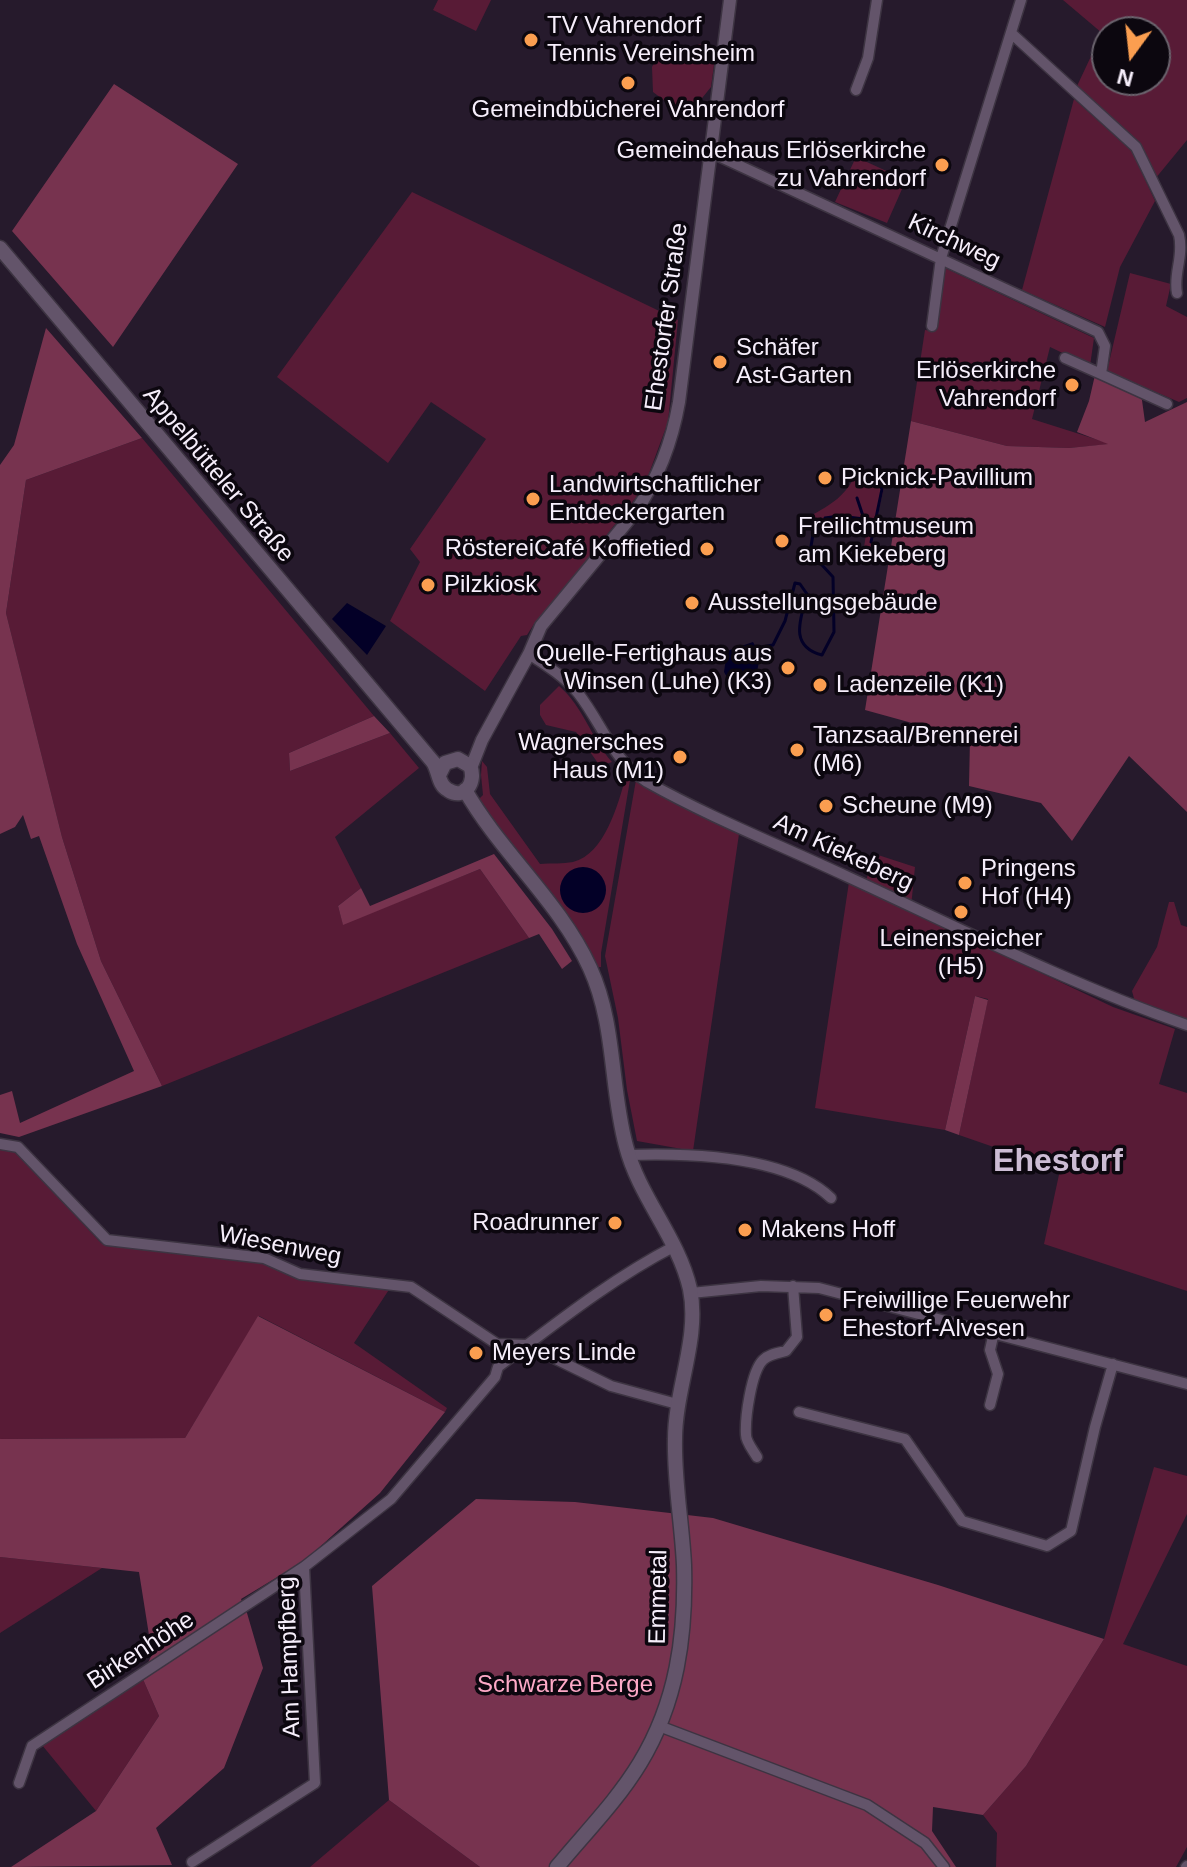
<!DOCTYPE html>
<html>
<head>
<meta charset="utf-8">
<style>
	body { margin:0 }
	#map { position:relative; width:1187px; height:1867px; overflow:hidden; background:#261a2c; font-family:Helvetica,sans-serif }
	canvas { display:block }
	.north { position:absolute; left:1091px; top:16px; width:80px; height:80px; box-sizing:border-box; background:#0c070f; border:2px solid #6a636d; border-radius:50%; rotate:195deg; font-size:22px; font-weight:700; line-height:32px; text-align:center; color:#f6eefb }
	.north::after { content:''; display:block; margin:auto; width:28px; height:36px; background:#fb9e50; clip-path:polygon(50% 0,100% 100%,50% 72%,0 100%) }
</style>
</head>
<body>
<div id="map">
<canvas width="1187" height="1867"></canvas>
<div class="north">N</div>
</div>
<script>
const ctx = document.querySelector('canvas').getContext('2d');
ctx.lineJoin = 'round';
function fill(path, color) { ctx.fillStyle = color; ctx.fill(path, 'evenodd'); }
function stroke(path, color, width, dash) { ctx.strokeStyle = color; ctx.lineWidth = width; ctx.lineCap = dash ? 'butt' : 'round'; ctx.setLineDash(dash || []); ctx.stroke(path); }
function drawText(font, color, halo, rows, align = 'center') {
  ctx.font = font + ' Helvetica,sans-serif'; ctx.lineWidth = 7; ctx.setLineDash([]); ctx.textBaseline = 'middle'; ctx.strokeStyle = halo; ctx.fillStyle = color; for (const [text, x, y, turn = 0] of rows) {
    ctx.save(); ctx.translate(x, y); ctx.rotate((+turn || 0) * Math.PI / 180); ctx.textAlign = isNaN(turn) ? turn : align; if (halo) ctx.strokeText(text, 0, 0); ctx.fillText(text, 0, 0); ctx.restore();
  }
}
fill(new Path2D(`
	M438,0H491L476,31L433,10Z
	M1063,0H1187V140L1155,179L1139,144L1077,86L1102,33ZM1107,32H1155V80H1107Z
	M699,44L716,50L711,87L690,113L665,101L653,92L652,67L660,51L688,57Z
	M1074,99L1132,151L1155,201L1120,267L1105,327L1022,290Z
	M856,157L906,180L887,223L835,202Z
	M412,192L678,320L668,422L644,487L539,622L534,624L527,635L521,636L485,691L390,621L420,562L410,549L486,439L431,402L388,463L277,377Z
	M945,268L1094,338L1090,366L1050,347L1032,419L1111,444L1069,448L1007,446L911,421L925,330L934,331Z
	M1130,273L1171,284L1166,306L1187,317V398L1179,402L1107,371Z
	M142,438L374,716L289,753L290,771L390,733L419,768L335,837L361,888L338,906L343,924L480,869L529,938L162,1086L101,961L62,837L6,613L26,480Z
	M856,473L886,478L869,556L863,554L868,521L839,517L826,520L816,529L817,526L810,516C831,505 847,495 856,473Z
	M559,686C583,706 591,738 612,762L600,766L576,732L546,725L540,715V705Z
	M482,761L487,767L490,794L540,864C551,863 563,864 573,862C605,854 618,804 626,776L630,780L601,953V967L594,968L479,799L483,795L481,775Z
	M636,780L663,797L739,834L693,1151L637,1141L627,1090L618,1018L605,956Z
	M875,854L915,867L911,907L864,886Z
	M849,882L1113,1007L1175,1029L1159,1084L1187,1093V1291L1044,1244L1060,1170L959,1135L988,999L975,996L945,1130L815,1108Z
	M1169,902H1174L1181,925L1187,927V1021L1135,1002L1132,991L1157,947Z
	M0,1146L13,1149L101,1243L259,1259L295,1275L392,1285L354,1343L447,1408L445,1412L259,1316L185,1438L0,1439Z
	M1154,1467L1187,1476V1514L1123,1644L1187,1666V1847L1176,1867H996L997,1833L983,1815L1026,1766L1104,1639Z
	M0,1557L102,1568L0,1633Z
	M142,1677L159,1716L96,1811L42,1745Z
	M389,1800L480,1867H310Z`), '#581b36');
fill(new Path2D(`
	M114,84L238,164L113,347L12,231Z
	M46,328L142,438L26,480L6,613L62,837L101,961L162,1086L19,1137L0,1133V1095L12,1091L20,1123L134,1071L77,944L39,836L31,839L23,815L15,827L0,834V465L14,445Z
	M1095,375L1141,393L1145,422L1187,402V812L1129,756L1072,841L1041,803L969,786L970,739L865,710L911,421L1007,446L1069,448L1108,444L1077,432L1089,401Z
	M374,716L390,733L290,771L289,753Z
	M494,854L552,929L572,961L562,969L539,934L529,938L480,869L343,925L338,906L361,888L370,906Z
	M975,996L988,1000L959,1135L945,1130Z
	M258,1316L445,1412L380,1493L304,1561L241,1599L247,1613L263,1668L224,1768L156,1828L172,1865L11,1867L96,1811L159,1716L142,1677L152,1654L139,1572L0,1557V1439L185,1438Z
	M476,1499L575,1502L713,1518L938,1585L1104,1639L1026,1766L983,1815L933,1807L932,1831L956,1867H480L389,1800L372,1586Z`), '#77334f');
fill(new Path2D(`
	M347,603L386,626L367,655L332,619Z
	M753,642C761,654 760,666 754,679L739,676L733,688L724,672L727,651Z
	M560 890a23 23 0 1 1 46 0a23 23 0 1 1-46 0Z`), '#030027');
stroke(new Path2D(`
	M864,484L871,477L877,479L882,489L871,542
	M757,648L773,645L785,621L795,583L800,584L807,594C801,618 788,646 822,655L834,632L833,577L810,552L815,523H824L825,518L839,516L864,519L857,498`), '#030027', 3);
const minor = new Path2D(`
	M1011,33L1136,147L1179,235C1184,257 1173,274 1177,293
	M856,90L868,58L877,0
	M710,152L1098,332L1105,346L1101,374L1167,404
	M932,326L941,258L1021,0
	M1065,358L1101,374
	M529,654C546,665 565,677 578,693C603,725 612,760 647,782C711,818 780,845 846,876C959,928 1070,984 1187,1025
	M0,1144L18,1147L107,1240L264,1258L300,1274L411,1287L497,1344L527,1345L611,1386L677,1404
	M628,1155C689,1153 786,1155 831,1198
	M691,1293L761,1286L819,1288L1187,1384
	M990,1405L998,1374L990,1350L994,1332
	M799,1412L905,1439L962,1521L1047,1546L1071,1531L1095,1427L1113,1364
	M757,1457C753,1450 746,1442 746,1435C745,1418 751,1372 763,1360C769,1354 778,1353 786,1351L797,1337L793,1286
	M659,1726L867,1805L925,1843L944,1867
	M19,1783L32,1746L304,1567
	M192,1862L315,1783L304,1567L391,1499L495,1377L498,1367C555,1324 611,1279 675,1246
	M1186,1867L1187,1866`);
const tertiary = new Path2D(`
	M471,768L482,740L529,654L541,626L636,511C659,477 672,442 679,402L730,0`);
const secondary = new Path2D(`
	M0,248L433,762C439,771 438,785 448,790C465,801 477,781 470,766L458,759L445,763L439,775
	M465,790C501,853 560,902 590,968C616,1025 610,1087 626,1146C639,1197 678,1237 690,1289C700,1338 675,1389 675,1439C674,1481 682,1523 684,1565C686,1636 677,1702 640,1763C617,1801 585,1833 557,1867`);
stroke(minor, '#3d3442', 13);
stroke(tertiary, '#3d3442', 15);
stroke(secondary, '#3d3442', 17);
stroke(minor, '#63546a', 10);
stroke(tertiary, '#63546a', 12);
stroke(secondary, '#63546a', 14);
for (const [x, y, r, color] of [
	[531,40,8,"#fb9e50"],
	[628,83,8,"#fb9e50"],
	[942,165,8,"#fb9e50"],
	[720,362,8,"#fb9e50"],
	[1072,385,8,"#fb9e50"],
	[825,478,8,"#fb9e50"],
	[533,499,8,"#fb9e50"],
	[782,541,8,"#fb9e50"],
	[707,549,8,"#fb9e50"],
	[428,585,8,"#fb9e50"],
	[692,603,8,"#fb9e50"],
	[788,668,8,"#fb9e50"],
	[820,685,8,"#fb9e50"],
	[797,750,8,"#fb9e50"],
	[680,757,8,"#fb9e50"],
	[826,806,8,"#fb9e50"],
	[965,883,8,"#fb9e50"],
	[961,912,8,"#fb9e50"],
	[615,1223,8,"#fb9e50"],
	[745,1230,8,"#fb9e50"],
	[826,1315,8,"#fb9e50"],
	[476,1353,8,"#fb9e50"]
]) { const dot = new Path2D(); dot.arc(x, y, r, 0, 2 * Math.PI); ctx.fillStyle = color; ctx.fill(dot); stroke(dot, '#0c070f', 3); }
drawText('24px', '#f6eefb', '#0c070f', [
	["TV Vahrendorf",547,26],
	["Tennis Vereinsheim",547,54],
	["Gemeindbücherei Vahrendorf",628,110,"center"],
	["Gemeindehaus Erlöserkirche",926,151,"right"],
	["zu Vahrendorf",926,179,"right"],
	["Schäfer",736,348],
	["Ast-Garten",736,376],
	["Erlöserkirche",1056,371,"right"],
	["Vahrendorf",1056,399,"right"],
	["Picknick-Pavillium",841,478],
	["Landwirtschaftlicher",549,485],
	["Entdeckergarten",549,513],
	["Freilichtmuseum",798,527],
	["am Kiekeberg",798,555],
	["RöstereiCafé Koffietied",691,549,"right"],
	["Pilzkiosk",444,585],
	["Ausstellungsgebäude",708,603],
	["Quelle-Fertighaus aus",772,654,"right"],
	["Winsen (Luhe) (K3)",772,682,"right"],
	["Ladenzeile (K1)",836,685],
	["Tanzsaal/Brennerei",813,736],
	["(M6)",813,764],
	["Wagnersches",664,743,"right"],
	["Haus (M1)",664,771,"right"],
	["Scheune (M9)",842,806],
	["Pringens",981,869],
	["Hof (H4)",981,897],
	["Leinenspeicher",961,939,"center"],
	["(H5)",961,967,"center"],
	["Roadrunner",599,1223,"right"],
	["Makens Hoff",761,1230],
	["Freiwillige Feuerwehr",842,1301],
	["Ehestorf-Alvesen",842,1329],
	["Meyers Linde",492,1353]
], 'left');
drawText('24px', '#f6eefb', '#0c070f', [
	["Kirchweg",954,242,25],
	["Ehestorfer Straße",667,317,-82],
	["Appelbütteler Straße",218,475,50],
	["Am Kiekeberg",843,853,25],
	["Wiesenweg",280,1246,11],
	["Emmetal",659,1597,-89],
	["Birkenhöhe",141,1651,-33],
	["Am Hampfberg",290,1657,-92]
]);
drawText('24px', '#fda9c7', '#0c070f', [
	["Schwarze Berge",565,1685]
]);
drawText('bold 32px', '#ccbcd4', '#0c070f', [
	["Ehestorf",1058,1162]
]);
</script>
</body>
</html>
